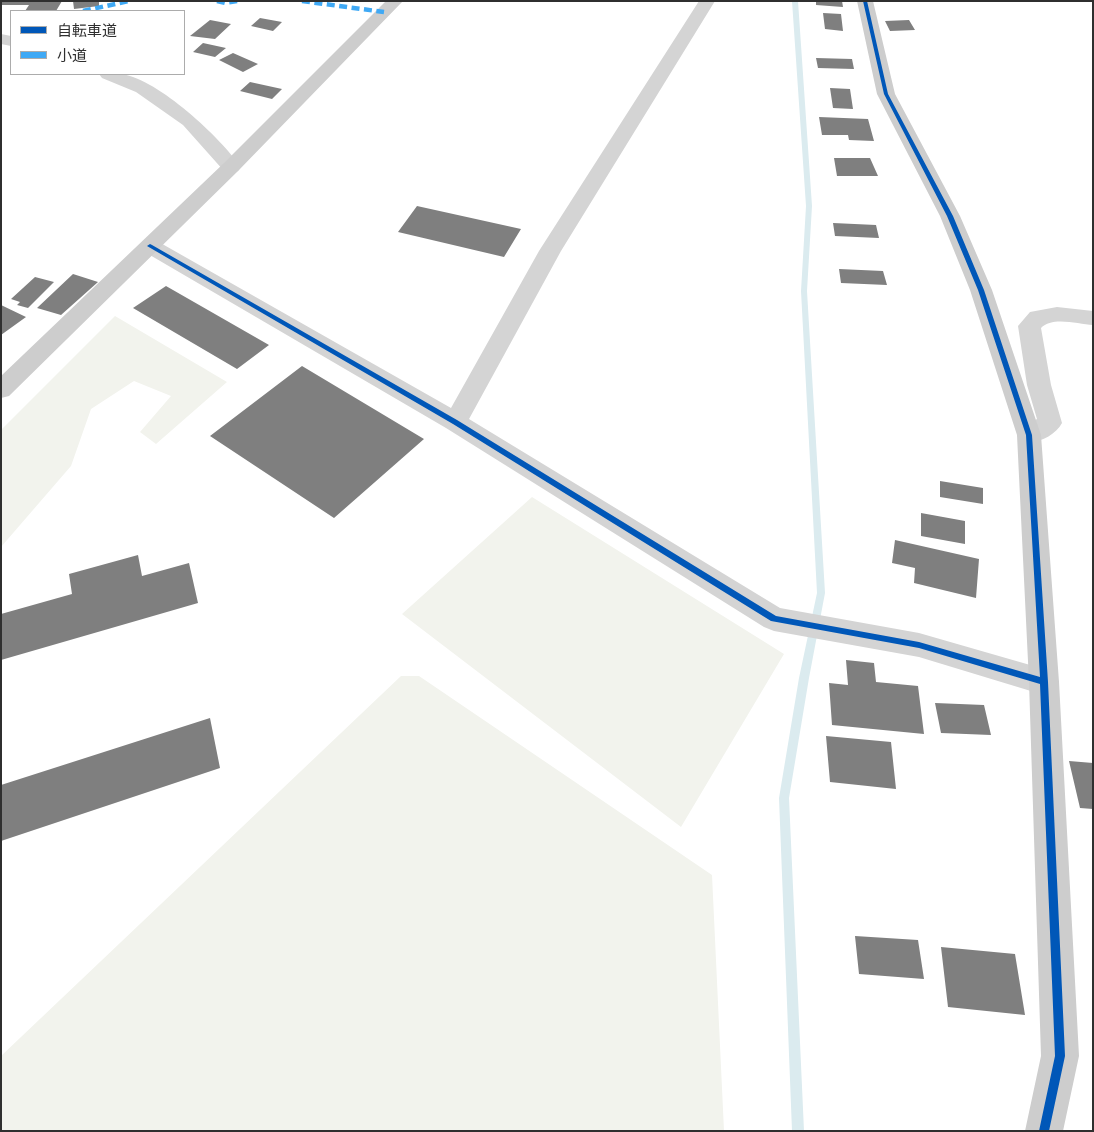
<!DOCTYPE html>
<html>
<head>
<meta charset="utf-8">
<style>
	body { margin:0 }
	#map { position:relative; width:1094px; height:1132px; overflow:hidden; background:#fff; font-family:"Archivo Narrow","Noto Sans JP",sans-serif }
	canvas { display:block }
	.frame { position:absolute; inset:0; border:2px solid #2f2f2f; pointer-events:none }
	.legend { position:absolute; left:10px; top:10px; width:175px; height:65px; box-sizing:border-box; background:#fff; border:1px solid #acacac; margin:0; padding:6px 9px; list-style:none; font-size:15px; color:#2f2f2f }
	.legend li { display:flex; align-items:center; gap:10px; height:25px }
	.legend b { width:25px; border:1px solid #acacac }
</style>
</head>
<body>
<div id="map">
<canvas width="1094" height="1132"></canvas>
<div class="frame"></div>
<ul class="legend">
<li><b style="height:6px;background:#0057b8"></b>自転車道</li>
<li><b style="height:6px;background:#3fa9f5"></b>小道</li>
</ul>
</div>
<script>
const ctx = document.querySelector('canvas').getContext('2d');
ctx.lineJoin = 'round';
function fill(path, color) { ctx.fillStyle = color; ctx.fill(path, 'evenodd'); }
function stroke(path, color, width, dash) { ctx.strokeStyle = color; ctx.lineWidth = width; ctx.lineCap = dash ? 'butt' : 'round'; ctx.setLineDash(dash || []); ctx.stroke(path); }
fill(new Path2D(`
	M115,316L227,382L156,444L140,432L171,396L134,381L91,409L71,466L1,547V430Z
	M532,497L784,654L681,827L402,614Z
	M401,676H419L712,875L724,1131H1V1056Z`), '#f2f3ed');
fill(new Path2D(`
	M792,1H798L812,206L807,291L825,593L809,678L789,798L804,1131H792L779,798L799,678L817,593L801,291L806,206Z`), '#dbebef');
fill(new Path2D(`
	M1,1H62L56,11H25L29,5H1Z
	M73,1H99V6L74,9Z
	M816,1H842L843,7L816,5Z
	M823,13L841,14L843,31L825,29Z
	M260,18L282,22L273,31L251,26Z
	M210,20L231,24L215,39L190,36Z
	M909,20L915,30L890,31L885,21Z
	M203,43L226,48L215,57L193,52Z
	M233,53L258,64L243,72L219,60Z
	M816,58L852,59L854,69L818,68Z
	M250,82L282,89L272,99L240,91Z
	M830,88L850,89L853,109L833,108Z
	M819,117L868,119L874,141L849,140L848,135H822Z
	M834,158H870L878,176H837Z
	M417,206L521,229L504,257L398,232Z
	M833,223L876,225L879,238L835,236Z
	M839,269L883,271L887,285L841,283Z
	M73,274L98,282L61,315L37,308Z
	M35,277L54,282L28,308L17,305L20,302L11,299Z
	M166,286L269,345L237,369L133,308Z
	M1,305L26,317L1,335Z
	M302,366L424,439L334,518L210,436Z
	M940,481L983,488V504L940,497Z
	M921,513L965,521V544L921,536Z
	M895,540L979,559L976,598L914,583L915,568L892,563Z
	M138,555L142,576L189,563L198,603L1,660V614L72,594L69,574Z
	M846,660L874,663L876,682L918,686L924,734L832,725L829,683L848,685Z
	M935,703L984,705L991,735L941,733Z
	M210,718L220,768L1,841V785Z
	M826,736L891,742L896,789L830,782Z
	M1069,761L1093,763V809L1080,808Z
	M855,936L918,940L924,979L859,974Z
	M941,947L1015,954L1025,1015L948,1007Z`), '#7f7f7f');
fill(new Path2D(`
	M699,1H715L561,251L469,419L780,608L919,633L1044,669L1055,673L1059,682L1055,691L1044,695L919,657L774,631L764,627L446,428L143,251L139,246L143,241L150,239L157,241L451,408L539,251Z
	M1,34L11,36V46L1,44Z
	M99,74C106,74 115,73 122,74C159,80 220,137 241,167L238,171L231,173L224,171L183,125L136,92L102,78Z
	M1057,307L1093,311V325C1078,324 1052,316 1041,328L1051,385L1062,423C1055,436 1035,446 1020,441L1017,435L1020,429L1037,419L1027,385L1018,326L1030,312Z`), '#d4d4d4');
fill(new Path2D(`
	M386,1H403L238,171L9,396L1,398V376L224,163Z
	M857,1H873L895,94L960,216L992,290L1041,435L1059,682L1079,1056L1063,1131H1025L1041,1056L1029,682L1017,435L970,290L940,216L877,94Z`), '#cdcdcd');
stroke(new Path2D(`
	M217,1L225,3L238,1
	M302,1L384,12
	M83,11L129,1`), '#3fa9f5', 4.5, [8, 4.5]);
fill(new Path2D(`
	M863,1H867L888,94L953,216L984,290L1032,435L1048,682L1065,1056L1049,1131H1039L1055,1056L1040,684L919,648L771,621L453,424L147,246L150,244L152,245L457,420L776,616L919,642L1040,677L1026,435L978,290L947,216L884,94Z`), '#0057b8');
</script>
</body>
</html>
